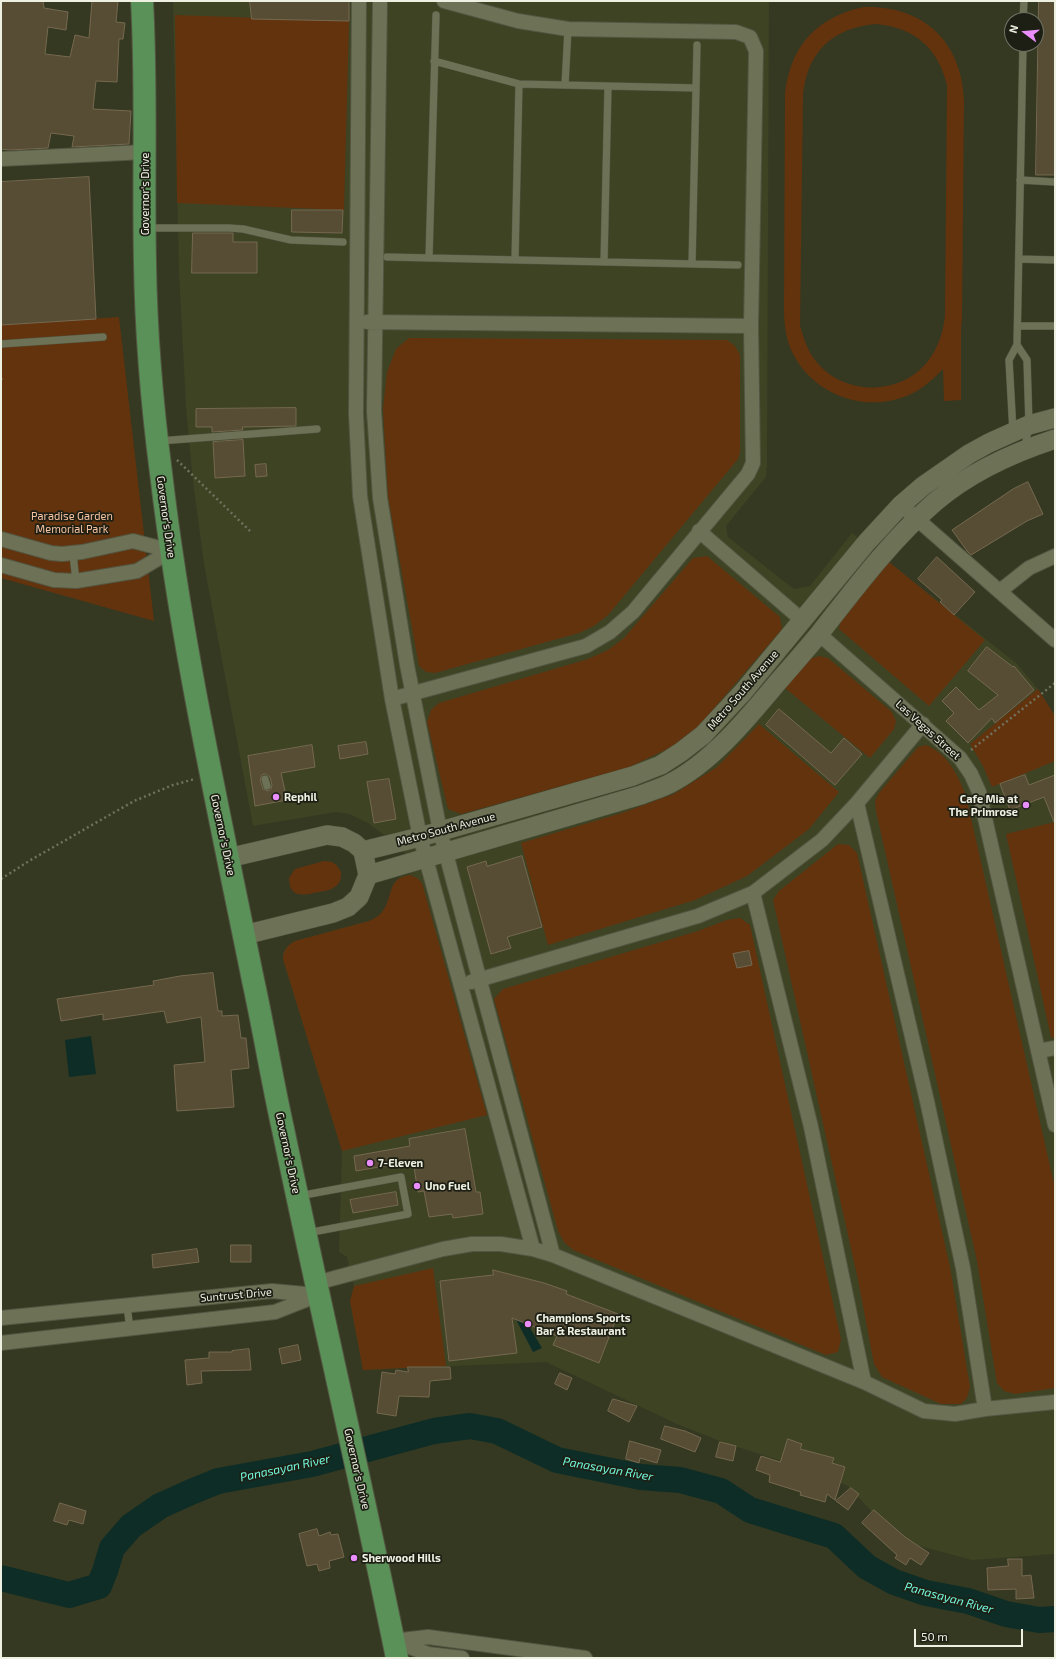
<!DOCTYPE html>
<html>
<head>
<meta charset="utf-8">
<style>
	body { margin:0 }
	#map { position:relative; width:1056px; height:1659px; overflow:hidden; background:#353921; font-family:"Exo 2",sans-serif }
	canvas { display:block }
	.frame { position:absolute; inset:0; border:2px solid #eef1e2; pointer-events:none }
	.north { position:absolute; left:1004px; top:12px; width:40px; height:40px; box-sizing:border-box; background:#1d1f14; border:1px solid #717366; border-radius:50%; rotate:286deg; font-size:11px; font-weight:700; line-height:16px; text-align:center; color:#eef1e2 }
	.north::after { content:''; display:block; margin:auto; width:14px; height:18px; background:#ea8dfd; clip-path:polygon(50% 0,100% 100%,50% 72%,0 100%) }
	.scale { position:absolute; left:914px; top:1629px; width:109px; height:18px; box-sizing:border-box; border:2px solid #eef1e2; border-top:0; padding-left:5px; font-size:12px; line-height:14px; white-space:nowrap; color:#eef1e2; -webkit-text-stroke:3px #1d1f14; paint-order:stroke }
</style>
</head>
<body>
<div id="map">
<canvas width="1056" height="1659"></canvas>
<div class="frame"></div>
<div class="north">N</div>
<div class="scale">50 m</div>
</div>
<script>
const ctx = document.querySelector('canvas').getContext('2d');
ctx.lineJoin = 'round';
function fill(path, color) { ctx.fillStyle = color; ctx.fill(path, 'evenodd'); }
function stroke(path, color, width, dash) { ctx.strokeStyle = color; ctx.lineWidth = width; ctx.lineCap = dash ? 'butt' : 'round'; ctx.setLineDash(dash || []); ctx.stroke(path); }
function drawText(font, color, halo, rows, align = 'center') {
  ctx.font = font + ' "Exo 2",sans-serif'; ctx.lineWidth = 3.5; ctx.setLineDash([]); ctx.textBaseline = 'middle'; ctx.strokeStyle = halo; ctx.fillStyle = color; for (const [text, x, y, turn = 0] of rows) {
    ctx.save(); ctx.translate(x, y); ctx.rotate((+turn || 0) * Math.PI / 180); ctx.textAlign = isNaN(turn) ? turn : align; if (halo) ctx.strokeText(text, 0, 0); ctx.fillText(text, 0, 0); ctx.restore();
  }
}
fill(new Path2D(`
	M173,1H769L767,464L766,477L726,526L728,537L794,589L810,586L852,533L1016,663L1038,689L1055,716V1554L972,1560L916,1545L876,1516L848,1486L807,1469L725,1443L677,1424L546,1362L363,1370L350,1301L354,1286L347,1257L339,1252L342,1151L283,959V953L286,948L295,941L369,921L376,918L382,913L386,906L394,883L401,876L410,874L399,832L384,835L368,823L349,814L336,812L253,826L204,564L193,482L186,407L179,273Z`), '#3e4324');
fill(new Path2D(`
	M864,7C922,5 962,41 964,100L962,317L961,331V400L944,401L943,369C933,379 923,389 909,395C865,414 813,395 792,352C786,339 784,324 784,310L785,93C791,45 817,17 864,7ZM877,24C915,28 938,48 947,85L945,316C943,333 938,348 928,361C900,397 842,396 815,360C807,350 804,338 800,326L803,95C807,52 833,27 877,24Z
	M175,15L349,21L344,210L177,203Z
	M119,317L154,621L1,578V325Z
	M409,338L727,340L735,346L740,355V452L738,459L608,615L594,626L579,633L435,673L426,672L419,666L388,497L383,409L387,372L396,349Z
	M707,556L780,617L782,629L698,727L674,746L629,767L461,814L448,809L427,722L431,710L439,703L588,659L608,650L624,638L693,558Z
	M889,562L985,640L929,706L839,629L841,619Z
	M819,656L828,658L892,712L896,721L894,729L870,758L785,688L810,659Z
	M1038,689L1055,716V761L992,787L983,766L970,744Z
	M759,724L839,792L809,829L747,876L695,900L548,945L521,843L622,813L674,794L717,767Z
	M926,745C948,754 958,775 966,796L1055,1188V1388L1015,1394L1004,1391L997,1383L977,1261L876,811L875,801L879,793L918,747Z
	M1055,822V1039L1051,1037L1006,834Z
	M838,844L849,845L857,853L950,1267L970,1387L967,1398L961,1404H941L882,1377L874,1364L858,1280L773,900L779,891Z
	M324,861C333,861 337,864 341,872C341,877 341,882 336,886C332,890 324,891 319,892C304,895 289,899 289,878L295,869Z
	M410,875L417,878L422,883L487,1115L342,1151L283,959C283,950 288,945 295,941L369,921C374,919 379,916 382,912C394,897 386,878 410,875Z
	M740,918L750,925L841,1339L838,1352L826,1355L573,1250L564,1242L558,1231L494,999L503,989L698,931L727,920Z
	M433,1268L446,1366L363,1370L350,1301L354,1286Z`), '#63330e');
fill(new Path2D(`
	M91,1036L96,1074L69,1077L65,1040Z
	M512,1312L523,1316L542,1348L533,1352Z`), '#0e2d27');
stroke(new Path2D(`
	M1,1578L69,1595L99,1586L105,1571L112,1548L131,1526L160,1506L191,1492L218,1481L312,1464L434,1431L470,1426L497,1431L557,1460L641,1477L680,1480L721,1491L750,1510L834,1536L867,1567L894,1582L926,1593L968,1601L1006,1614L1039,1620L1055,1619`), '#0e2d27', 26);
const building = new Path2D(`
	M1,1H43L44,8L68,12L66,30L48,27L45,54L70,57L75,35L89,38L92,1H118L116,22L125,23L123,39H119L117,82L96,81L93,109L131,111L129,144L72,147L74,136L51,133L48,148L9,150L1,149Z
	M250,1H349V21L252,19Z
	M1039,1H1055V175H1036Z
	M89,177L96,319L1,325V182Z
	M292,210H343L342,233L292,232Z
	M193,233H233V242H257V273H192Z
	M296,408V426L242,427L243,430L212,432V427H196V409Z
	M243,440L245,476L215,478L213,442Z
	M266,464L267,476L256,477L255,465Z
	M1028,482L1043,514L1027,521L971,555L967,551L952,530L1013,489Z
	M937,557L975,592L954,615L940,602L942,600L918,579Z
	M987,647L1013,667L1014,666L1034,690L995,723L992,718L968,743L946,721L954,713L942,701L956,687L979,710L998,695L968,671Z
	M779,709L831,753L844,738L862,754L835,785L766,725Z
	M366,742L368,754L340,759L338,746Z
	M312,745L315,767L281,773L287,800L255,806L248,756ZM266,774L270,777L272,785L271,789L268,791L263,789L260,780L262,775Z
	M1025,775L1029,785L1055,775V822H1054L1044,797L1010,810L1000,784Z
	M389,779L396,819L374,823L367,782Z
	M522,856L542,927L507,937L511,948L491,954L467,867L486,861L487,866Z
	M749,951L752,965L737,968L733,954Z
	M213,973L218,1011H222V1016L238,1015L241,1038H246L249,1068L231,1070L234,1107L177,1111L174,1065L205,1062L201,1017L167,1023L164,1011L103,1020V1014L61,1021L57,999L154,985L153,981L180,976Z
	M465,1129L476,1192H480L483,1214L453,1218L452,1214L429,1217L424,1191L418,1192L413,1161L356,1171L354,1156L410,1146L409,1139Z
	M396,1192L398,1205L353,1213L350,1200Z
	M231,1245H251V1262H231Z
	M197,1249L199,1262L153,1268L152,1255Z
	M493,1270L544,1283L567,1291L566,1294L618,1314L599,1363L553,1345L557,1336L512,1318L517,1353L449,1361L440,1281L493,1275Z
	M298,1345L301,1360L282,1364L279,1349Z
	M249,1349L251,1370L201,1371L202,1383L187,1385L185,1360L209,1358V1352H232V1351Z
	M408,1367H450L451,1379L430,1381L429,1397L399,1396L396,1416L377,1413L382,1372L395,1374L396,1370L408,1372Z
	M560,1373L572,1378L567,1390L555,1384Z
	M613,1399L637,1406L629,1422L608,1411Z
	M665,1426L685,1431L701,1438L695,1452L661,1439Z
	M788,1439L802,1444L800,1449L834,1458L832,1463L845,1467L835,1500L827,1494L825,1502L800,1495L801,1492L769,1482L770,1475L756,1470L761,1456L780,1462Z
	M630,1441L661,1450L657,1463L640,1458L639,1463L626,1459Z
	M720,1442L736,1446L733,1461L716,1457Z
	M851,1488L859,1494L848,1510L836,1501Z
	M60,1503L86,1511L83,1524L69,1520L67,1525L54,1521Z
	M874,1510L905,1537L929,1553L921,1565L910,1558L906,1565L895,1558L897,1555L862,1523Z
	M317,1529L319,1536L330,1532L331,1535L338,1534L344,1557L329,1561L330,1568L319,1571L317,1564L307,1566L299,1534Z
	M1008,1559H1022V1576L1031,1575L1034,1598L1016,1599V1589L988,1590L987,1568L1008,1566Z`);
fill(building, '#574c34');
stroke(building, '#756950', 1);
const lane = new Path2D(`
	M1023,20L1024,1
	M434,61L519,84L696,88
	M565,85L568,29
	M1020,180L1055,182
	M147,228H229L243,229L291,240L343,242
	M387,257L738,265
	M429,258L436,15
	M1019,259L1055,260
	M515,260L519,84
	M604,262L608,87
	M692,264L697,45
	M1018,326H1055
	M1,344L103,337
	M1017,345L1027,360L1029,425L1025,447
	M1013,432L1009,360L1017,345L1023,44
	M159,441L317,429
	M73,554L76,581
	M265,779L267,786
	M299,1196L401,1177L408,1214L307,1233
	M127,1306L130,1329`);
const street = new Path2D(`
	M359,1L356,414L360,496L392,699L420,837L533,1249
	M380,1L374,411L380,498L407,665L440,831L553,1255
	M1,159L145,152
	M367,322L751,326
	M901,505L1055,640
	M699,531L802,620
	M1,539L51,553L62,554L82,552L133,541L171,551
	M1,565L54,580L76,581L137,571L171,551
	M1000,591L1029,568L1055,556
	M819,634L960,758L971,774L979,792L1055,1125
	M392,699L586,646L610,632L633,612L748,474L753,463L751,326L756,51L750,37L736,32L568,29L518,21L444,1
	M857,803L927,1101L963,1268L985,1409
	M753,893L811,1127L864,1382
	M471,982L698,916L753,893L822,840L857,803L923,724
	M1038,1051L1055,1048
	M316,1283L443,1249L472,1244H501L533,1249L553,1255L864,1382L924,1411L955,1414L985,1409L1055,1402
	M1,1318L272,1291L316,1295
	M1,1343L275,1312L318,1295
	M393,1641L428,1637L585,1658
	M397,1642L428,1654L462,1658`);
const secondary = new Path2D(`
	M363,851L420,837L633,776L661,765L681,752L703,735L743,692L866,543L901,505L923,486L969,454L989,443L1029,425L1055,418
	M228,858L327,835L342,837L354,843L363,851L368,875L359,897L348,907L333,913L244,935
	M368,875L641,795C651,791 661,788 669,784C711,763 747,719 777,683C791,667 806,650 820,633C856,587 891,540 935,502C970,472 1012,453 1055,439`);
const primary = new Path2D(`
	M142,1C147,88 143,176 145,263C146,333 152,404 161,473C181,644 219,812 253,980C264,1030 272,1080 283,1129C320,1306 361,1481 397,1658`);
stroke(lane, '#535641', 8);
stroke(street, '#535641', 16);
stroke(secondary, '#535641', 20);
stroke(primary, '#535641', 24);
stroke(new Path2D(`
	M1,380L2,378
	M177,460L250,531
	M971,750L1055,683
	M1,879L29,861L134,801L173,785L195,779`), '#6f735d', 2.5, [2, 3]);
stroke(lane, '#6d7257', 7);
stroke(street, '#6d7257', 14);
stroke(secondary, '#6d7257', 19);
stroke(primary, '#5a9159', 22);
for (const [x, y, r, color] of [
	[276,797,4,"#ea8dfd"],
	[1026,805,4,"#ea8dfd"],
	[370,1163,4,"#ea8dfd"],
	[417,1186,4,"#ea8dfd"],
	[528,1324,4,"#ea8dfd"],
	[354,1558,4,"#ea8dfd"]
]) { const dot = new Path2D(); dot.arc(x, y, r, 0, 2 * Math.PI); ctx.fillStyle = color; ctx.fill(dot); stroke(dot, '#1d1f14', 1.5); }
drawText('11px', '#eef1e2', '#1d1f14', [
	["Governor's Drive",145,194,-90],
	["Governor's Drive",166,517,82],
	["Metro South Avenue",743,690,-49],
	["Las Vegas Street",928,730,42],
	["Metro South Avenue",446,829,-15],
	["Governor's Drive",223,835,78],
	["Governor's Drive",288,1153,78],
	["Suntrust Drive",236,1295,-5],
	["Governor's Drive",357,1469,77]
]);
drawText('11px', '#f9c3a2', '#1d1f14', [
	["Paradise Garden",72,516],
	["Memorial Park",72,529]
]);
drawText('bold 11px', '#eef1e2', '#1d1f14', [
	["Rephil",284,797],
	["Cafe Mia at",1018,799,"right"],
	["The Primrose",1018,812,"right"],
	["7-Eleven",378,1163],
	["Uno Fuel",425,1186],
	["Champions Sports",536,1318],
	["Bar & Restaurant",536,1331],
	["Sherwood Hills",362,1558]
], 'left');
drawText('italic 12px', '#72fbdf', '#1d1f14', [
	["Panasayan River",285,1468,-12],
	["Panasayan River",608,1469,10],
	["Panasayan River",949,1598,15]
]);
</script>
</body>
</html>
